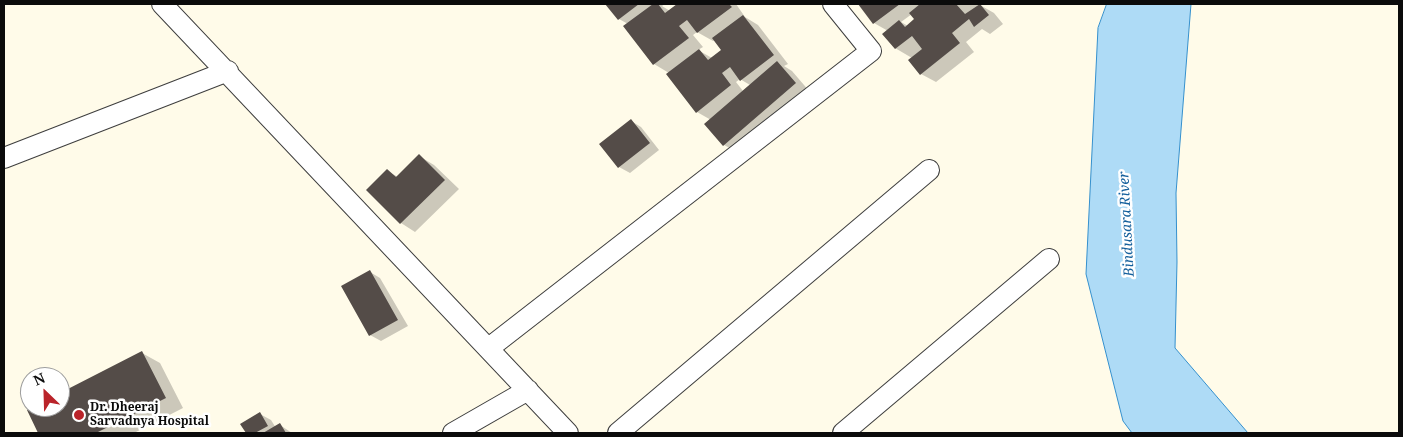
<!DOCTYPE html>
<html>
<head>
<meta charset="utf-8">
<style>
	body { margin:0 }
	#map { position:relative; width:1403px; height:437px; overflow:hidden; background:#fffbe9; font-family:"Noto Serif",serif }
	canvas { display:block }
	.frame { position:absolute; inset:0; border:5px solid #0b0b0b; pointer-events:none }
	.north { position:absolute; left:20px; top:367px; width:50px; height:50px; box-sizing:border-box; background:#fff; border:1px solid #9d9d9d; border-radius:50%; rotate:336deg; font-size:14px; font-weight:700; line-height:20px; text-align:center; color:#0b0b0b }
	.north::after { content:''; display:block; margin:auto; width:18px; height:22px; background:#ba242a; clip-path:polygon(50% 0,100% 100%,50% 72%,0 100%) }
</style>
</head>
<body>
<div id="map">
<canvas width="1403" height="437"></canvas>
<div class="frame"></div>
<div class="north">N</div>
</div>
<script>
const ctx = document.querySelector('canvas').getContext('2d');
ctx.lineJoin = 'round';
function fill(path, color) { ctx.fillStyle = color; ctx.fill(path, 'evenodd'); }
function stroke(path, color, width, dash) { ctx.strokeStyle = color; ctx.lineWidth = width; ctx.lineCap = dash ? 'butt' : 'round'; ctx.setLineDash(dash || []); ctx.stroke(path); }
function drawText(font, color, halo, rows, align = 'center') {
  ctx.font = font + ' "Noto Serif",serif'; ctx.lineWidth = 5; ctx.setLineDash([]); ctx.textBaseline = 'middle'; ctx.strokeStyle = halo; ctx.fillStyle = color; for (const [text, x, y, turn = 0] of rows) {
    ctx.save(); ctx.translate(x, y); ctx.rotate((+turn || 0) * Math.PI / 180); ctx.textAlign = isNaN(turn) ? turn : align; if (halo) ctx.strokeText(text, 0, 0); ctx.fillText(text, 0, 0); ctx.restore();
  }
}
const water = new Path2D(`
	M1107,4H1191L1176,193L1177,262L1175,348L1248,433H1132L1123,421L1086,274L1098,28Z`);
fill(water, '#aedbf6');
stroke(water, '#3590cd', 1);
fill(new Path2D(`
	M607,4H665L662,6L670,11L679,4H736L745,17L758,25L788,64L784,66L792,71L810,92L739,153L724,145L711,120L697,112L669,73L654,64L628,24L619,19ZM697,32L713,41L715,40L723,50L712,58L698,50L703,47L693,35ZM740,79L750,85L743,91L736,82Z
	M859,4H982L980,5L994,13L1003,24L990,34L982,29L966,42L974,52L936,82L921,74L912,58L895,48L888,31L874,23ZM912,14L916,19L908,26L901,22Z
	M631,121L641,127L659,150L630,173L619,167Z
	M419,156L434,165L459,189L415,232L401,223L387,171L398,177Z
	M370,272L380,278L408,326L381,341L370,335L343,287Z
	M142,353L160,363L183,408L134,433H40L28,411L35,407H60V394Z
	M260,414L271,420L276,428L280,425L292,433H247L242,424Z`), '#0003');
fill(new Path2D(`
	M605,4H639L618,20Z
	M653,4H658L665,13L677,4H729L732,7L697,33L687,20L679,26L689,38L653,65L623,26Z
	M858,4H900L873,24Z
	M920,4H956L965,14L980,4L989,15L974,27L969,19L952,33L960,43L920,75L908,60L922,49L912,36L895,49L882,34L899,20L905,27L914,19L909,13Z
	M743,15L774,55L740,81L730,67L722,73L731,85L696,113L666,74L699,49L708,60L721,50L712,38Z
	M777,61L796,83L723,146L704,124Z
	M631,119L650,143L618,168L599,144Z
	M419,154L445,180L400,224L366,190L387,169L396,177Z
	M370,270L398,320L369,336L341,286Z
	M142,351L166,398L96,433H38L27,410L33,407H60V393Z
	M260,412L268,426L255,433H246L240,424Z
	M280,423L286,433H263Z`), '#544c48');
const street = new Path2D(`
	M162,4L568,433
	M4,158L228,71
	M489,348L871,51L833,4
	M453,433L528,390
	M618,433L929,170
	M843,433L1049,259`);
stroke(street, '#3e3e3e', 22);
stroke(street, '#fff', 20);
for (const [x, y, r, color] of [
	[79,415,6,"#ba242a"]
]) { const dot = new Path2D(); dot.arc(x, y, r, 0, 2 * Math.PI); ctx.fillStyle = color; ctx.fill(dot); stroke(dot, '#fff', 2); }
drawText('bold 12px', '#0b0b0b', '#fff', [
	["Dr. Dheeraj",90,408],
	["Sarvadnya Hospital",90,422]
], 'left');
drawText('italic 14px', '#15609c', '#fff', [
	["Bindusara River",1127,224,-93]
]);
</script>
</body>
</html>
